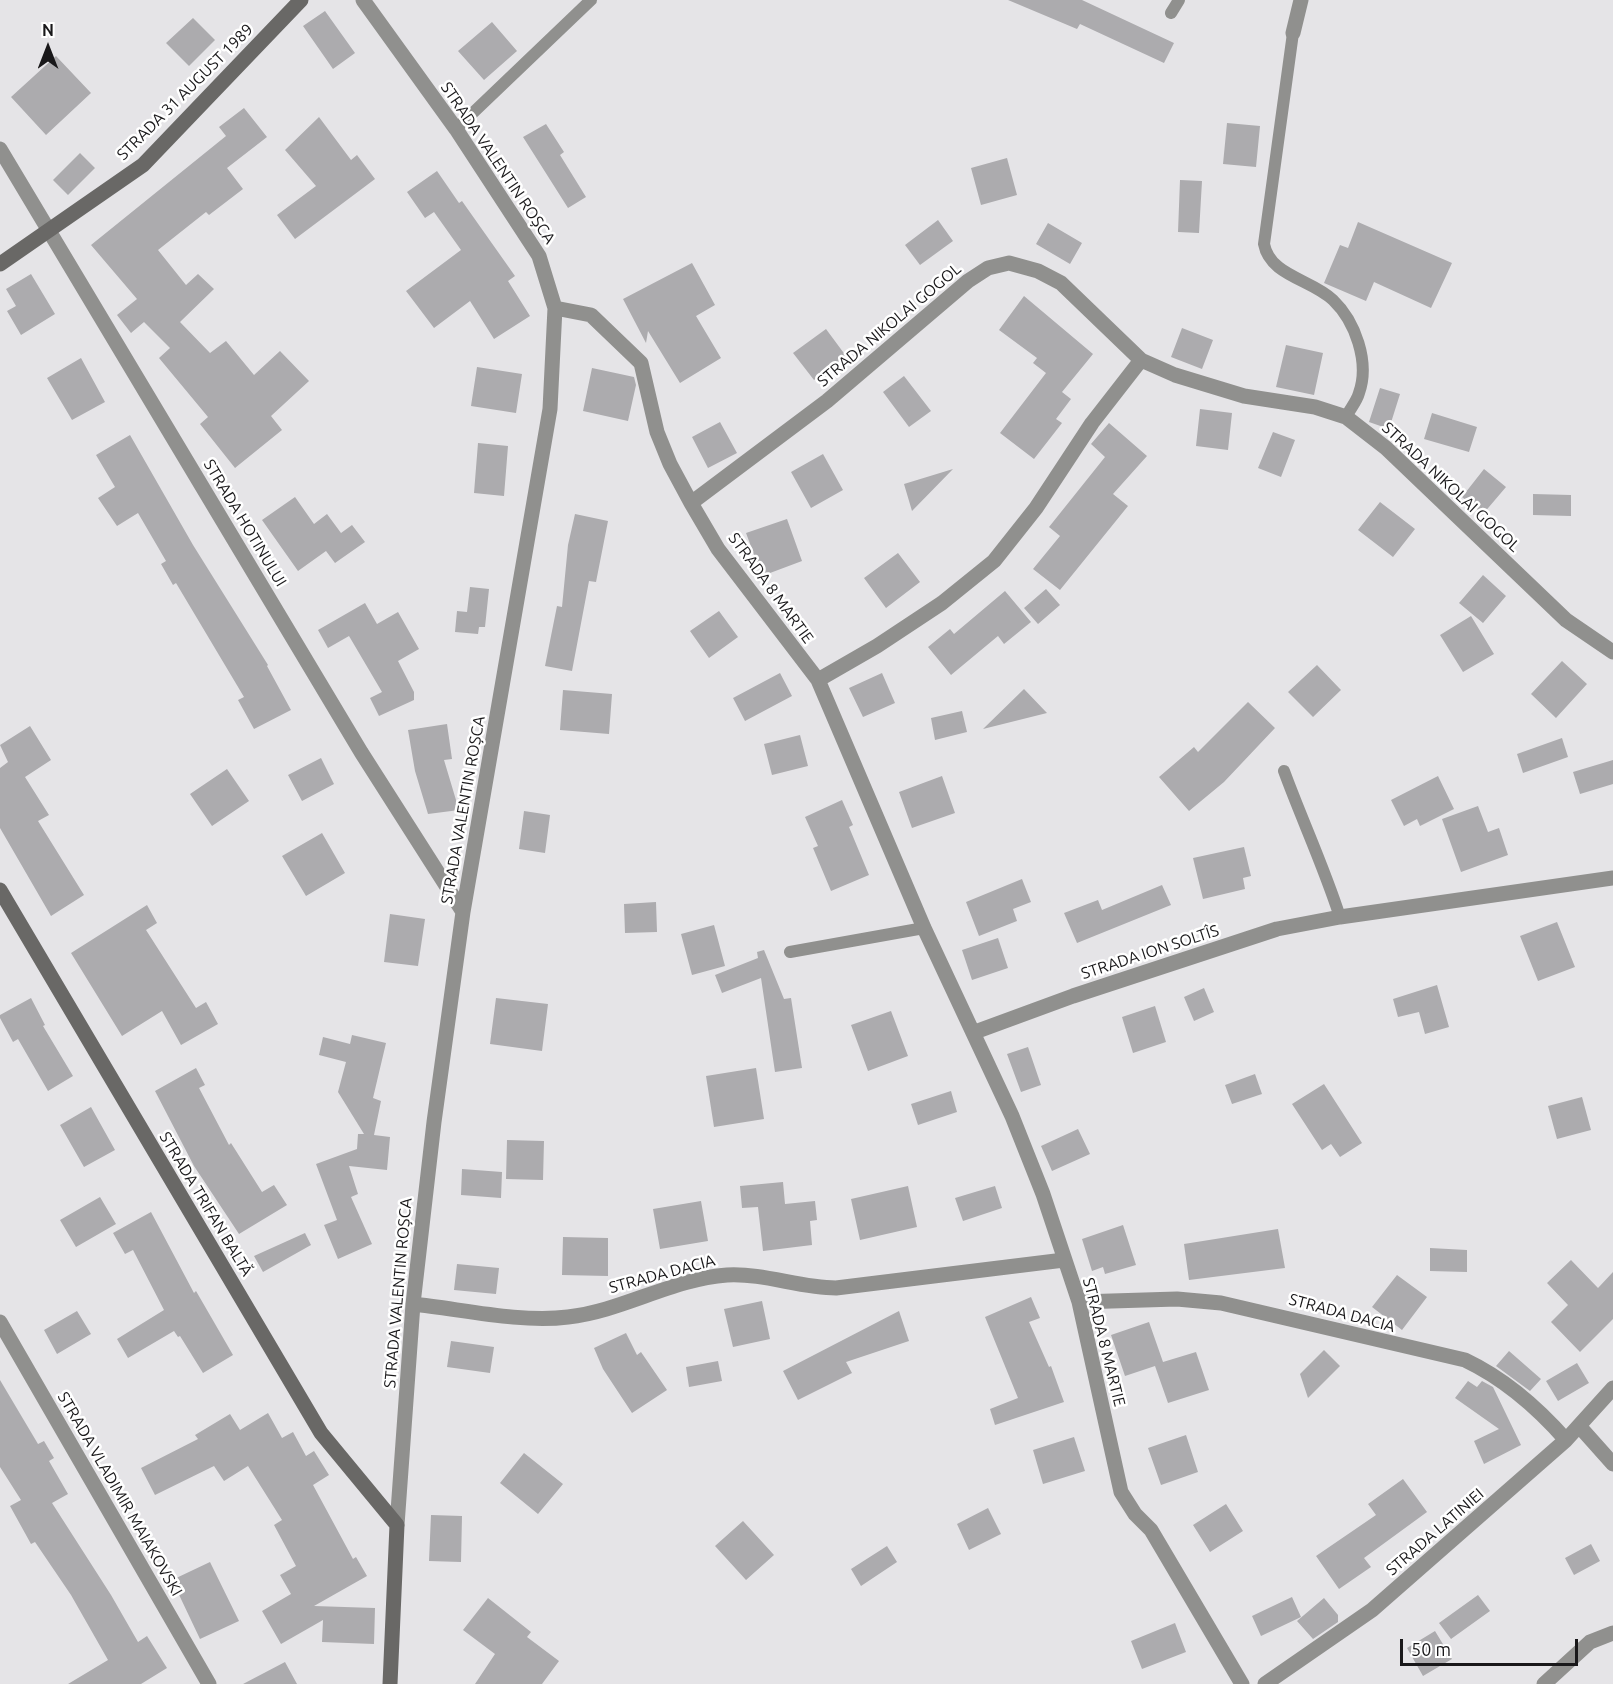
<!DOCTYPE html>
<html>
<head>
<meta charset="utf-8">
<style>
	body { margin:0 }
	#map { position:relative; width:1613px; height:1684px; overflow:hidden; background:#e5e4e7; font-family:Ubuntu,sans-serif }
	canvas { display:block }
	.north { position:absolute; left:18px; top:18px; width:60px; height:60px; -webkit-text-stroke:4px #fff; paint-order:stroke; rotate:0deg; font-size:16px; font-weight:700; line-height:24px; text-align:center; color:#19181a }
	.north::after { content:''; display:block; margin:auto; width:21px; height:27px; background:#19181a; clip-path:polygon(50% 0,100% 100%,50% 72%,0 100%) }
	.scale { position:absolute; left:1400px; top:1639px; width:178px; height:27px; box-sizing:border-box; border:3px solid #19181a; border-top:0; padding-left:8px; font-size:18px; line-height:21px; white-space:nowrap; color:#19181a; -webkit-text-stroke:4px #fff; paint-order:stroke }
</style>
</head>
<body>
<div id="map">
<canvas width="1613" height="1684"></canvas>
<div class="north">N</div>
<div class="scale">50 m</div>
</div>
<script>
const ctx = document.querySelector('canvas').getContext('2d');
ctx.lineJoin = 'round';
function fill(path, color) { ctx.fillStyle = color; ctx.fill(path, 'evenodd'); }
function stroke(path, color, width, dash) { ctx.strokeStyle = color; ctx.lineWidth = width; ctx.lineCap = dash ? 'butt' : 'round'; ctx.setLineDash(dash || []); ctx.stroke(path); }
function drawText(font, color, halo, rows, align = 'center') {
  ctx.font = font + ' Ubuntu,sans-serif'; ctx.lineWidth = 5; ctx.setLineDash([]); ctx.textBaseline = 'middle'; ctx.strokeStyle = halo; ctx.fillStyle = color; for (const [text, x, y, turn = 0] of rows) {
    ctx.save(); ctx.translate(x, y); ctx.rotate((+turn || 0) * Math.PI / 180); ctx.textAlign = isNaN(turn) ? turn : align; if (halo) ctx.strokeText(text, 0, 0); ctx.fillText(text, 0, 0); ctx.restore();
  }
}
fill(new Path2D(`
	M1008,0H1082L1174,43L1164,63L1080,24L1077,29Z
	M325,11L355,53L333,69L303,26Z
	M193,18L215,40L189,66L166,43Z
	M492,22L517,51L484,80L458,51Z
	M56,56L91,93L46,135L11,97Z
	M244,108L267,137L227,168L243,189L209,215L206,212L158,250L186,285L198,274L214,289L180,322L210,353L226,341L254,375L280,351L309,381L271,416L282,430L235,468L200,424L208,417L159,358L170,348L144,322L131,333L117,315L137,299L91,245L226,136L219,127Z
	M319,117L351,160L357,155L375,179L295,239L277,215L316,186L285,150Z
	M1227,123L1260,126L1256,167L1223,164Z
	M546,124L564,152L560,155L586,197L568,208L523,137Z
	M80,153L95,168L68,195L53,180Z
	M1007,158L1017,195L981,205L971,168Z
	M437,171L459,203L462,201L515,276L508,281L530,316L494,339L470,301L434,328L406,291L461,250L434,212L425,218L407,192Z
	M1180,180L1202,181L1199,233L1178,232Z
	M938,220L953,241L920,265L905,245Z
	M1358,222L1452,263L1431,308L1374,282L1366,301L1324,283L1340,245L1348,248Z
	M1048,223L1082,243L1070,264L1036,244Z
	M692,263L715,305L696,316L721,358L680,383L648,331L646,343L623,299Z
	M31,274L55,314L21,335L7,311L16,306L6,289Z
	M1024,296L1093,354L1062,392L1071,399L1056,419L1062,423L1034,459L1000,433L1046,373L1033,363L1037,358L999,330Z
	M1182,328L1213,340L1202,369L1171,357Z
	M826,329L846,356L814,380L793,353Z
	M1286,345L1323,353L1314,395L1276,387Z
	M81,358L105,402L72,420L47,378Z
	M477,367L522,374L516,413L471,406Z
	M592,368L634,377L636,385L628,421L583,411Z
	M904,376L931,411L909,427L883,392Z
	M1380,388L1400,394L1389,429L1369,422Z
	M1200,409L1232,413L1228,450L1196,446Z
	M1432,413L1477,427L1469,452L1424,439Z
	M720,422L737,453L708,468L692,437Z
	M1109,423L1147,456L1113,494L1128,506L1060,590L1033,569L1060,536L1049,527L1105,457L1091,444Z
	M1273,432L1295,440L1281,477L1258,468Z
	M130,435L193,545L268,665L267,666L291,710L254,729L238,700L244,697L176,583L173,585L161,564L166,561L138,513L117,526L98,498L115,487L96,455Z
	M478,443L508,446L504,496L474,493Z
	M823,454L843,490L811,508L791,472Z
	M953,469L912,511L904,484Z
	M1484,469L1506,487L1483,514L1462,497Z
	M1533,494L1571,495V516L1533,515Z
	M295,497L314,524L327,514L341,533L352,525L365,542L335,563L326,551L298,571L262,520Z
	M1380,502L1415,529L1393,557L1358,530Z
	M575,514L608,521L596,582L589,581L572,671L545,666L557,606L562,607L568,545Z
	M787,519L802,561L762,576L746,533Z
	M898,553L920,582L886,608L864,578Z
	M1483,575L1506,596L1483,623L1459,603Z
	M470,587L489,589L485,627H479L478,634L455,632L457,611L467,612Z
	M1046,589L1060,605L1038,624L1024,608Z
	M1005,591L1031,622L1004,644L998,636L951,675L928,647L950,629L954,634Z
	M365,603L377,624L398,612L419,649L398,661L414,692V700L379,716L370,698L382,692L349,636L328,648L318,630Z
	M719,611L738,637L709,658L690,631Z
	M1471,616L1494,654L1463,672L1440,635Z
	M1562,661L1587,684L1556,718L1531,694Z
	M1317,665L1341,690L1313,717L1288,692Z
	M780,673L792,696L745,721L733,698Z
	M882,673L895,703L863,717L849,688Z
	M1024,689L1047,713L983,729Z
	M563,690L612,694L609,734L560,730Z
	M1248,702L1275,728L1224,782L1189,811L1159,777L1194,747L1198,752Z
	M962,711L967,732L935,740L931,718Z
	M447,724L452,759L444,760L459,810L428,814L415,771L408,730Z
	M30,726L51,760L25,777L49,815L38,821L84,895L51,916L0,828V768L8,762L0,745Z
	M800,735L808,766L772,775L764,744Z
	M1562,738L1568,757L1523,773L1517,754Z
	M321,758L334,784L302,801L288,775Z
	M1613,760V784L1580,794L1573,772Z
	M227,769L249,801L212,826L190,794Z
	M942,776L955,813L912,828L899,792Z
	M1438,776L1454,809L1420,826L1417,819L1404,826L1391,800Z
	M842,800L853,825L849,827L869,875L831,891L813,848L818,846L805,817Z
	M1478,806L1488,832L1499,828L1508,855L1461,872L1442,819Z
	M524,811L550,815L545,853L519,849Z
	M322,833L345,873L306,896L282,856Z
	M1244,847L1251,876L1243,878L1245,889L1203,899L1193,858Z
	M1022,879L1031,902L1013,909L1017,921L979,936L966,902Z
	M1162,885L1171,905L1077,943L1064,913L1098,900L1102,910Z
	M656,902L657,932L625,933L624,904Z
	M147,905L157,923L146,930L196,1008L206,1002L218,1024L181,1045L162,1011L122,1036L71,953Z
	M390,914L425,919L418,966L384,962Z
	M1557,922L1575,967L1538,981L1520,936Z
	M714,925L725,966L692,975L681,934Z
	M998,938L1008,968L972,980L962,950Z
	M764,950L784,999L791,998L802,1068L775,1072L761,978L722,993L715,975L758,958L757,952Z
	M1437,985L1449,1027L1425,1034L1419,1012L1398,1017L1393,999Z
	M1204,988L1214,1012L1194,1021L1184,997Z
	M31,998L45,1025L43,1026L73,1076L48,1091L18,1039L13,1042L0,1018V1015Z
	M496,998L548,1004L542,1051L490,1044Z
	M1155,1006L1166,1042L1133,1053L1122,1017Z
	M891,1011L908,1056L868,1071L851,1025Z
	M352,1035L386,1043L373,1098L381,1101L374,1135L390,1137L387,1170L349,1166L358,1194L351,1197L372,1244L338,1259L324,1225L337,1220L316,1164L357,1149L358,1134H364L338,1092L346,1062L319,1055L323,1037L350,1044Z
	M1028,1047L1041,1085L1021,1092L1007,1054Z
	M196,1068L205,1085L199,1088L229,1145L231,1143L262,1192L274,1185L287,1205L239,1234L194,1166L155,1091Z
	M756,1068L764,1119L714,1127L706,1076Z
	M1255,1074L1262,1094L1232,1104L1225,1085Z
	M1324,1084L1362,1143L1340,1157L1331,1144L1322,1150L1292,1104Z
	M951,1091L957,1112L918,1125L911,1104Z
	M1582,1097L1591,1130L1557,1139L1548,1106Z
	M91,1107L115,1150L84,1167L60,1125Z
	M1078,1129L1090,1154L1052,1171L1041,1146Z
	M507,1140L544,1141L543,1180L506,1179Z
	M462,1169L502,1172L501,1198L461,1195Z
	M783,1182L785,1204L815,1201L817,1220L810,1221L812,1245L763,1251L758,1207L742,1208L740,1186Z
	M908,1186L917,1227L860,1240L851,1199Z
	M995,1186L1002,1208L963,1221L955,1198Z
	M100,1197L116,1224L76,1247L60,1220Z
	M701,1201L708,1241L660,1249L653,1209Z
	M151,1212L194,1293L196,1291L233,1355L203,1373L180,1336L178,1337L174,1331L128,1358L117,1339L164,1310L133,1250L125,1254L113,1233Z
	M1123,1225L1136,1265L1105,1274L1103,1267L1092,1271L1082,1239Z
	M1278,1229L1285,1268L1189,1280L1184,1244Z
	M305,1233L311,1245L263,1272L254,1256Z
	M563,1237L608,1238V1276L562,1275Z
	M1430,1248L1467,1250V1272L1430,1271Z
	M1571,1260L1598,1288L1613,1272V1319L1580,1352L1551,1322L1568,1305L1547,1283Z
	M457,1264L499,1268L496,1294L454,1290Z
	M1397,1275L1427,1297L1402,1330L1372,1307Z
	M1031,1297L1040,1318L1029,1322L1049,1367L1051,1366L1064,1402L995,1425L990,1409L1018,1398L985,1317Z
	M762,1301L770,1339L733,1347L724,1309Z
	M77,1311L91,1334L57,1354L44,1330Z
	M899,1311L909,1341L846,1362L852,1373L798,1400L783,1371Z
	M1149,1322L1163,1362L1196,1352L1209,1390L1168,1403L1155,1366L1125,1376L1111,1335Z
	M626,1333L637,1355L641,1352L667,1390L632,1413L603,1369L594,1348Z
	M451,1341L494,1347L490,1373L447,1367Z
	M1324,1350L1340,1366L1308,1398L1300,1374Z
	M1509,1351L1541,1379L1530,1391L1496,1366Z
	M718,1361L722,1381L689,1387L686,1367Z
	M1577,1363L1589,1383L1558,1401L1546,1381Z
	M0,1380L38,1444L44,1441L54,1458L49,1461L68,1494L52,1503L111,1595L138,1642L147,1636L167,1668L141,1684H68L108,1660L71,1595L35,1542L31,1544L10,1506L21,1500L0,1467Z
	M1468,1381L1477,1387L1482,1381L1493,1387L1521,1445L1484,1464L1474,1441L1499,1429L1455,1398Z
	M268,1413L282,1438L293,1432L306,1456L314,1451L329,1475L313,1485L353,1559L356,1557L367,1576L314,1606L375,1608L374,1644L322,1642L323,1620L281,1644L262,1611L291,1594L280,1575L296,1566L274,1525L282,1520L248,1466L224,1481L214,1466L155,1495L141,1468L198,1439L195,1435L230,1414L240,1430Z
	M1186,1435L1198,1472L1161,1485L1148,1448Z
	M1074,1437L1085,1471L1043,1484L1033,1450Z
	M524,1453L563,1484L538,1514L500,1483Z
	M1403,1479L1427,1512L1364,1558L1371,1567L1339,1589L1316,1556L1376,1515L1368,1504Z
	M1226,1504L1243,1531L1210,1552L1193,1525Z
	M988,1508L1001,1534L969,1550L957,1524Z
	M431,1515L462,1516L461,1562L429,1561Z
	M743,1521L774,1555L746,1580L715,1546Z
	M1591,1544L1600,1561L1574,1575L1565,1558Z
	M887,1546L897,1562L861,1586L851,1569Z
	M210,1562L239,1621L200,1639L172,1580Z
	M1478,1595L1490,1611L1451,1639L1439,1623Z
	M1292,1597L1301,1617L1261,1636L1252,1616Z
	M488,1598L531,1632L527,1637L559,1661L542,1684H475L495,1654L463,1630Z
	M1324,1598L1338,1615V1622L1313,1639L1297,1621Z
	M1175,1623L1186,1652L1142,1669L1131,1641Z
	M1435,1631L1452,1659L1423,1676L1407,1648Z
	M285,1662L297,1684H243Z`), '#acabae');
stroke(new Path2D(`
	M1171,13L1179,0
	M1293,33L1264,244C1270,276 1311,279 1333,300C1355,321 1370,362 1359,393C1357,401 1350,409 1346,417
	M456,129L591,0
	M1284,771C1302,820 1324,867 1340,917
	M790,952L924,928`), '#90908e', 12);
stroke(new Path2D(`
	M363,0L456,129L539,256L555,308L550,409L463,912L434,1122L413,1304L397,1525
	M1293,33L1301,0
	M0,149L361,752L463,912
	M555,308L591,315L641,363L657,432L670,464L691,503L718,549L818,680L924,928L1012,1116L1043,1194L1079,1302L1121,1492L1135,1514L1151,1530L1242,1684
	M691,503L827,401L968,281L988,268L1009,263L1038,271L1061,283L1141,360L1175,375L1244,396L1315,407L1346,417L1386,448L1566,620L1613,652
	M818,680L877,646L942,603L994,561L1036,508L1092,423L1141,360
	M975,1032L1073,996L1277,929L1340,917L1613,878
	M1079,1302L1177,1299L1221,1303L1465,1360C1505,1379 1537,1407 1566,1440
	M413,1304C461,1309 520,1323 568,1317C622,1311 672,1279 727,1275C765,1273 799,1288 836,1288L1064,1260
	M0,1322L209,1684
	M1580,1427L1613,1464
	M1265,1684L1372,1610L1566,1440L1613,1388
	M1544,1684L1590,1642L1613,1633`), '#90908e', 15);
stroke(new Path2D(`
	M0,264L143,165L301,0
	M0,890L321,1433L397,1525L390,1684`), '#696866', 15);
drawText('16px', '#19181a', '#fff', [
	["STRADA 31 AUGUST 1989",185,92,-45],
	["STRADA VALENTIN ROȘCA",498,163,56],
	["STRADA NIKOLAI GOGOL",889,325,-40],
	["STRADA NIKOLAI GOGOL",1451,487,43],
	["STRADA HOTINULUI",245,523,59],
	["STRADA 8 MARTIE",771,588,54],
	["STRADA VALENTIN ROȘCA",463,810,-80],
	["STRADA ION SOLTÎS",1150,952,-18],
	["STRADA TRIFAN BALTĂ",206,1204,59],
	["STRADA DACIA",662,1274,-15],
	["STRADA VALENTIN ROȘCA",398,1293,-85],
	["STRADA DACIA",1342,1313,15],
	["STRADA 8 MARTIE",1104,1342,76],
	["STRADA VLADIMIR MAIAKOVSKI",120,1494,60],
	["STRADA LATINIEI",1435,1532,-41]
]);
</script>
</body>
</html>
